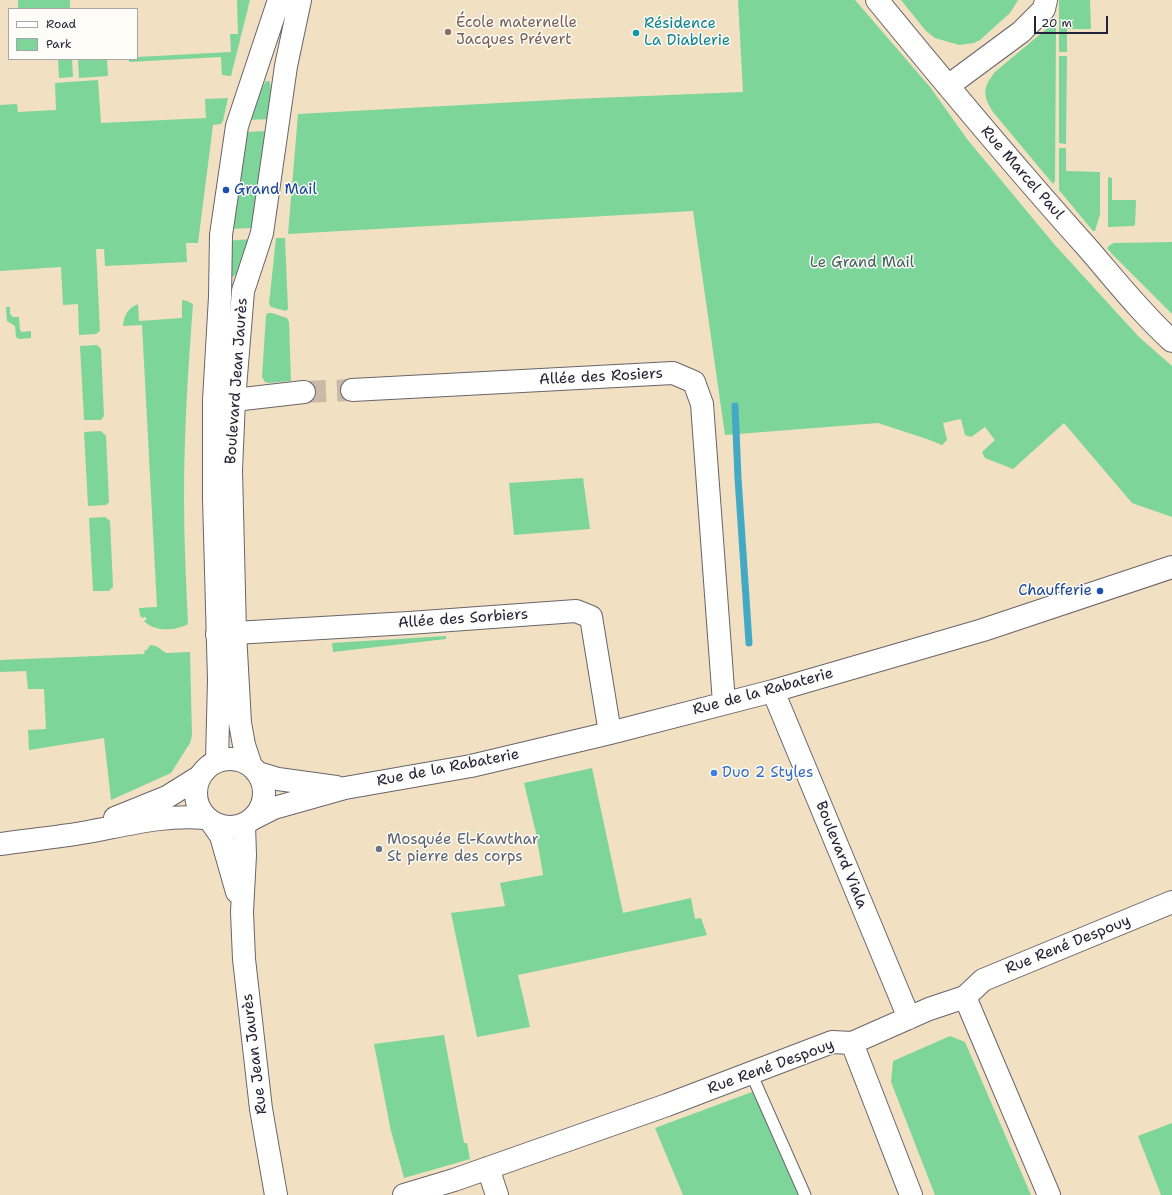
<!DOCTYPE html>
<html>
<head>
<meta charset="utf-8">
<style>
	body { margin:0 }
	#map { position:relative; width:1172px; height:1195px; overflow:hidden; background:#f1e0c2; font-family:"Shantell Sans",sans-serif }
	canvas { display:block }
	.legend { position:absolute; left:8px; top:8px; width:130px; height:52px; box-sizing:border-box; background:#fdfcf7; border:1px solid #a5a5ac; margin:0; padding:5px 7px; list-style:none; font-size:12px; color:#22223b }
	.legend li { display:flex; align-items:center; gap:8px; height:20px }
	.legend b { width:20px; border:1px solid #a5a5ac }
	.scale { position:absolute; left:1034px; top:16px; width:74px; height:18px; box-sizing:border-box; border:2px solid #22223b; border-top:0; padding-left:5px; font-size:12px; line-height:14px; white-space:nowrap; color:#22223b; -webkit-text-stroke:3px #fdfcf7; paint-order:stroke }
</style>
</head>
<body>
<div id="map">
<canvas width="1172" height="1195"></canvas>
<ul class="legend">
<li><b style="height:5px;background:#fff"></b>Road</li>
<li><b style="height:11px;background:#7dd59a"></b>Park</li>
</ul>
<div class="scale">20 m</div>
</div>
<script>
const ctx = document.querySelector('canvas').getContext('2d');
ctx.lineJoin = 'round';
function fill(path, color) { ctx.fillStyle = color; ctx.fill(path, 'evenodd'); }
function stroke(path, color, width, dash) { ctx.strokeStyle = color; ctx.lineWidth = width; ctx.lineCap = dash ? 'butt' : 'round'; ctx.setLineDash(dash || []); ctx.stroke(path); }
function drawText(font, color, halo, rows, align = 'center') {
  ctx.font = font + ' "Shantell Sans",sans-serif'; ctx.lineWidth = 3; ctx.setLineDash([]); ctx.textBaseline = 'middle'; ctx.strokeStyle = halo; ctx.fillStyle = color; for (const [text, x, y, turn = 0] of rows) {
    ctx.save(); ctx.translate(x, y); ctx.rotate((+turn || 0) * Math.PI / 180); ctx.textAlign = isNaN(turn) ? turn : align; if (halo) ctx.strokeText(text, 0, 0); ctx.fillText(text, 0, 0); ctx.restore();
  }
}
fill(new Path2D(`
	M18,0H70V9H18Z
	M237,0H250L231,76L222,75L221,57L129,62V59H137V57L231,52L230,34H238Z
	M738,0H855L930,87L967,139L1054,244L1139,337L1172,366V517L1132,503L1064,423L1013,469L985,458L982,452L995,440L985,427L971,437L965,435L961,419L943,423L947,440L942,445L927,439L878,423L725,435L693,211L288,234L298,114L572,99L743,92Z
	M901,0H1018L1010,13L980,40L974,43L959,45L935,38L926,31Z
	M1059,0H1090L1091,29H1067V52H1059Z
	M1050,26L1056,28L1055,181L1053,184L993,112C983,96 982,88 995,72Z
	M1059,56H1067L1066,144L1059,143Z
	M58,59H72L73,77L59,78Z
	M78,59H107L108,76L79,78Z
	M98,80L101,123L206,118L205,99L228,98L223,121L221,124L213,125L198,243H186L187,262L105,266L104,249H96L100,331L96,334L79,335L78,304L63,305L61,267L0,271V105L17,104L18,112L56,110L55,83Z
	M266,81H269L270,83L273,104L271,119L246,120L251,105Z
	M269,131L253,228L227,229L243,132Z
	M1059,148H1066V171L1100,172V214L1095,231H1093L1059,190Z
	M1108,177L1112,178V200H1136L1135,225L1133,226L1108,227Z
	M276,238H285L288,309L286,311L271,307L269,304Z
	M251,239L237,273L233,277L231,276L226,241Z
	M1172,242V314L1112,254L1107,248L1110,245L1114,243Z
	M182,300L187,301L193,304C188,369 184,434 184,499C184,541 186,583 188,624C176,631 154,632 144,621L147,619L145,617L142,618L140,615L139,608L157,607L142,325L123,326C124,315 128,308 138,304L139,321L182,318Z
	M6,307H10V314L13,317H19L20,330L22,332L31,331V338L19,339L16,337L15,326L7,321Z
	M268,313H272L287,318L289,322L291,381L268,383L265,382L262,377L266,315Z
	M97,345L101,349L104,416L101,420H84L80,346Z
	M101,431L106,436L109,502L106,505L88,506L84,432Z
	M583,478L590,529L514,535L509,483Z
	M105,517L110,521L113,587L109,591H93L89,518Z
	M446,636V639L333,652L332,643Z
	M150,645L156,646L166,653L190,652L192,736L190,743L171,773L111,800L104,738L29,750L28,730L46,729L44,689H28L26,671L0,672V660L144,654L145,650H147Z
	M592,768L623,913L691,898L695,919L701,918L707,935L518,975L530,1027L477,1037L451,913L505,906L500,883L543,875L536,833L524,783Z
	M444,1035L464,1143H467L470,1159L404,1178L391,1131L374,1044Z
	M950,1036L965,1042L1031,1195H935L891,1082L893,1061Z
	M760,1089L806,1195H683L655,1128Z
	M1172,1123V1195H1161L1138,1136Z`), '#7dd59a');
stroke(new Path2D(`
	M735,406L738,478L749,643`), '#44a9c4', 7);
stroke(new Path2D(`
	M304,392L352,390`), '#c8baa7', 22, [22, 11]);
const service = new Path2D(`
	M751,1073L805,1195`);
const minor = new Path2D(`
	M877,0C945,83 1013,165 1085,245C1113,277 1140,312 1172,341
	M948,86L1021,32L1044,9L1046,0
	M352,390L673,373L694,382L702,404L724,703
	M216,400H234L304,392
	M217,634L409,623L576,611L591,617L610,733
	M773,691L909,1018
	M258,773L278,779L336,787
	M115,818L167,797L199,777
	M254,818L274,808L345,788L471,766L610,733L773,691L983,630L1172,567
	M0,844C29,840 59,837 88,832C126,825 166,814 205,818
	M965,997L1049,1195
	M852,1043L911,1195
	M488,1168L497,1195
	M404,1195L454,1180L667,1105L832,1042L852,1043L929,1009L965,997L983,980L1172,902`);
const secondary = new Path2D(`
	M196 793a34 34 0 1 1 68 0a34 34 0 1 1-68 0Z
	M217,761L219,680L214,498V400L220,297L221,235L237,126L279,0
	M251,766L244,745L240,723L235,633L231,470L234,400L243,291L262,233L286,66L300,0
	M212,823L221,836L237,892
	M244,825L245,855L242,912L244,959L261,1109L276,1195`);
stroke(service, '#6a646a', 13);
stroke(minor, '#6a646a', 24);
stroke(secondary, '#6a646a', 24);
stroke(service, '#fff', 11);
stroke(minor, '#fff', 22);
stroke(secondary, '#fff', 22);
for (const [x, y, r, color] of [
	[448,32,4,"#8d6e63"],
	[636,33,4,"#0f9aa8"],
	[226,190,4,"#1a4fb4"],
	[1100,591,4,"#1a4fb4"],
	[714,773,4,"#3f7fe0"],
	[379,849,4,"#6b7280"]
]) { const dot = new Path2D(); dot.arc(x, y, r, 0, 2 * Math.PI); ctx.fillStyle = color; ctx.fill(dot); stroke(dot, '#fdfcf7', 1.5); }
drawText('15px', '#785e54', '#fdfcf7', [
	["École maternelle",456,23],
	["Jacques Prévert",456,40]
], 'left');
drawText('15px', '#0d838f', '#fdfcf7', [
	["Résidence",644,24],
	["La Diablerie",644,41]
], 'left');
drawText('15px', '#22223b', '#fdfcf7', [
	["Rue Marcel Paul",1022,173,49],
	["Allée des Rosiers",601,377,-3],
	["Boulevard Jean Jaurès",237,381,-86],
	["Allée des Sorbiers",463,619,-4],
	["Rue de la Rabaterie",763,692,-15],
	["Rue de la Rabaterie",448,768,-11],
	["Boulevard Viala",841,855,68],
	["Rue René Despouy",1068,945,-22],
	["Rue Jean Jaurès",255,1054,-97],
	["Rue René Despouy",771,1067,-20]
]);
drawText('15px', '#164399', '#fdfcf7', [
	["Grand Mail",234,190],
	["Chaufferie",1092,591,"right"]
], 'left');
drawText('15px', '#42615c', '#fdfcf7', [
	["Le Grand Mail",862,263]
]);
drawText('15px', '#366cbe', '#fdfcf7', [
	["Duo 2 Styles",722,773]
], 'left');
drawText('15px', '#5b616d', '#fdfcf7', [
	["Mosquée El-Kawthar",387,840],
	["St pierre des corps",387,857]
], 'left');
</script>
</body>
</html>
